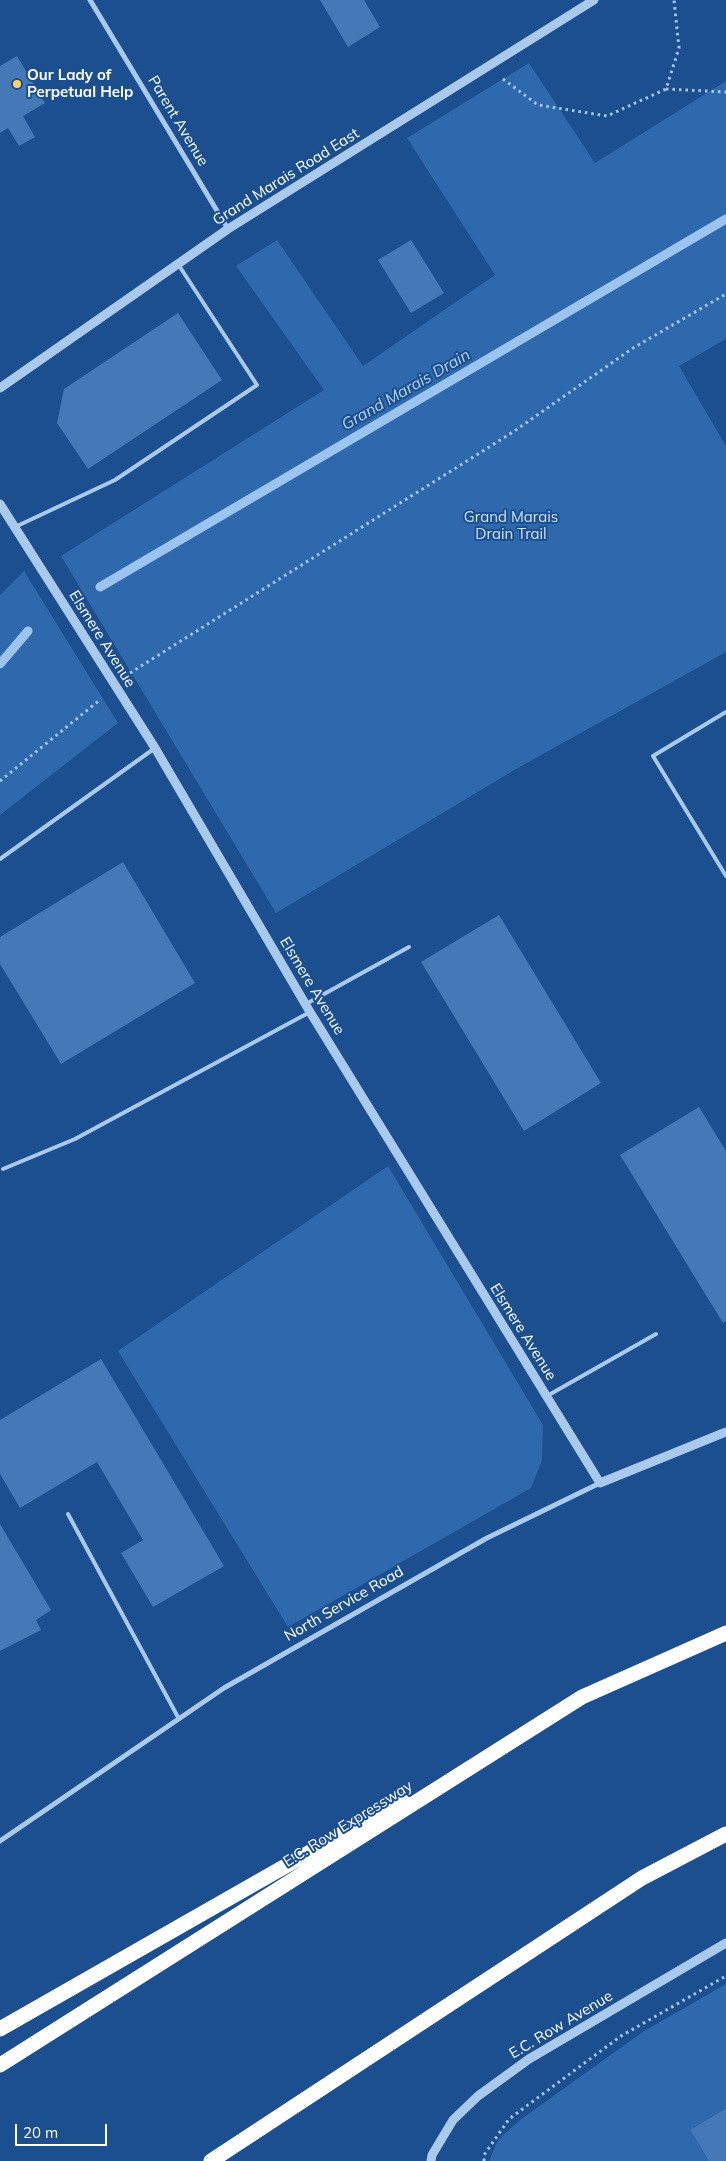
<!DOCTYPE html>
<html>
<head>
<meta charset="utf-8">
<style>
	body { margin:0 }
	#map { position:relative; width:726px; height:2161px; overflow:hidden; background:#1b4f8f; font-family:Mulish,sans-serif }
	canvas { display:block }
	.scale { position:absolute; left:15px; top:2124px; width:92px; height:22px; box-sizing:border-box; border:2px solid #fff; border-top:0; padding-left:6px; font-size:15px; line-height:18px; white-space:nowrap; color:#fff; -webkit-text-stroke:4px #1b4f8f; paint-order:stroke }
</style>
</head>
<body>
<div id="map">
<canvas width="726" height="2161"></canvas>
<div class="scale">20 m</div>
</div>
<script>
const ctx = document.querySelector('canvas').getContext('2d');
ctx.lineJoin = 'round';
function fill(path, color) { ctx.fillStyle = color; ctx.fill(path, 'evenodd'); }
function stroke(path, color, width, dash) { ctx.strokeStyle = color; ctx.lineWidth = width; ctx.lineCap = dash ? 'butt' : 'round'; ctx.setLineDash(dash || []); ctx.stroke(path); }
function drawText(font, color, halo, rows, align = 'center') {
  ctx.font = font + ' Mulish,sans-serif'; ctx.lineWidth = 4; ctx.setLineDash([]); ctx.textBaseline = 'middle'; ctx.strokeStyle = halo; ctx.fillStyle = color; for (const [text, x, y, turn = 0] of rows) {
    ctx.save(); ctx.translate(x, y); ctx.rotate((+turn || 0) * Math.PI / 180); ctx.textAlign = isNaN(turn) ? turn : align; if (halo) ctx.strokeText(text, 0, 0); ctx.fillText(text, 0, 0); ctx.restore();
  }
}
fill(new Path2D(`
	M529,63L595,163L726,81V339L679,366L726,446V652L516,769L276,913L61,556L324,390L236,266L277,240L363,366L495,275L407,138Z
	M24,571L118,723L0,815V595Z
	M388,1166L543,1425L542,1460L531,1488L288,1627L118,1351Z
	M726,1984V2108L690,2130L709,2161H489L498,2140L520,2120L644,2031Z`), '#2e69ad');
stroke(new Path2D(`
	M100,587L726,219
	M0,664L28,631`), '#9cc4f0', 9);
fill(new Path2D(`
	M320,0H364L380,27L348,47Z
	M17,56L45,103L23,116L35,137L19,146L8,128L0,133V66Z
	M411,240L444,293L411,313L378,260Z
	M178,313L222,380L88,469L57,423L64,389Z
	M123,862L195,983L61,1064L0,964V937Z
	M499,915L601,1083L524,1131L421,962Z
	M699,1107L726,1151V1321L723,1323L620,1155Z
	M101,1359L224,1566L153,1607L121,1553L143,1540L97,1462L20,1508L0,1474V1420Z
	M0,1524L51,1610L36,1620L41,1630L0,1651Z
	M726,2108V2161H709L690,2130Z`), '#4478b7');
stroke(new Path2D(`
	M503,79L538,105L607,116L666,89L679,48L674,0
	M666,89L726,92
	M130,673L513,432L633,348L726,294
	M0,781L101,699
	M484,2161V2155L509,2119L621,2036L726,1976`), '#a9c9ee', 3, [2.5, 4]);
stroke(new Path2D(`
	M15,527L115,480L257,385L178,264
	M726,712L653,756L726,876
	M0,859L155,748
	M306,1004L409,947
	M3,1169L75,1139L310,1012
	M547,1396L656,1334
	M68,1514L179,1719`), '#a9c9ee', 4);
stroke(new Path2D(`
	M90,0L228,229
	M0,1841L224,1688L487,1538L600,1483`), '#a9c9ee', 5);
stroke(new Path2D(`
	M0,388L228,229L594,0
	M0,504L155,748L310,1012L600,1483L726,1432
	M431,2161L432,2155L453,2120L478,2096L529,2059L726,1943`), '#a9c9ee', 9);
stroke(new Path2D(`
	M0,2029L403,1799
	M0,2065L582,1697L726,1633
	M211,2161L642,1878L726,1834`), '#fff', 15);
for (const [x, y, r, color] of [
	[17,84,5,"#ffd166"]
]) { const dot = new Path2D(); dot.arc(x, y, r, 0, 2 * Math.PI); ctx.fillStyle = color; ctx.fill(dot); stroke(dot, '#1b4f8f', 2); }
drawText('bold 15px', '#fff', '#1b4f8f', [
	["Our Lady of",27,75],
	["Perpetual Help",27,92]
], 'left');
drawText('15px', '#fff', '#1b4f8f', [
	["Parent Avenue",178,121,59],
	["Grand Marais Road East",286,177,-32],
	["Elsmere Avenue",102,639,58],
	["Elsmere Avenue",312,986,59],
	["Elsmere Avenue",523,1332,58],
	["North Service Road",344,1604,-30],
	["E.C. Row Expressway",348,1824,-32],
	["E.C. Row Avenue",561,2025,-31]
]);
drawText('15px', '#cfe3fa', '#1b4f8f', [
	["Grand Marais",511,517],
	["Drain Trail",511,534]
]);
drawText('italic 16px', '#b5d3f5', '#1b4f8f', [
	["Grand Marais Drain",406,390,-30]
]);
</script>
</body>
</html>
